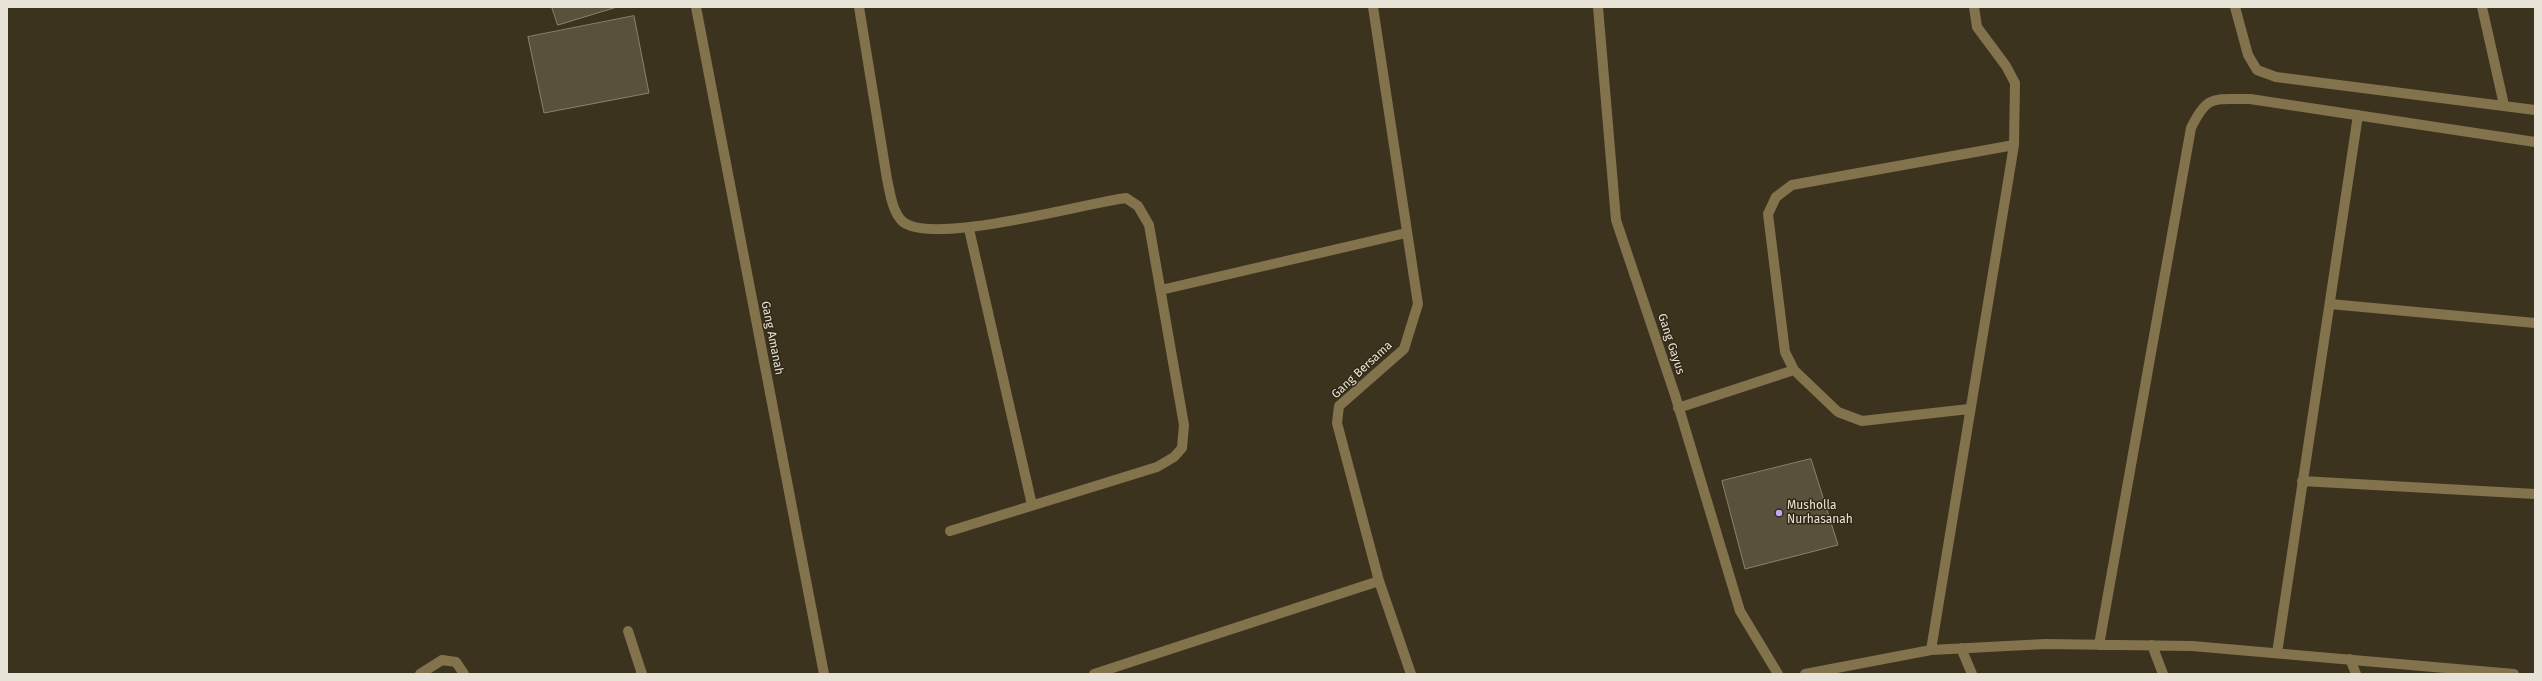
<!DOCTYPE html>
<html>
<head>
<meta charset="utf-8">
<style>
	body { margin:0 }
	#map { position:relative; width:2542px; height:681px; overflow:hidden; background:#3c331f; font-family:"Fira Sans",sans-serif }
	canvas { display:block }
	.frame { position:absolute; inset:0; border:8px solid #e8e3d7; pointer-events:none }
</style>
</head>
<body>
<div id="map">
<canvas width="2542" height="681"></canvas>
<div class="frame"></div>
</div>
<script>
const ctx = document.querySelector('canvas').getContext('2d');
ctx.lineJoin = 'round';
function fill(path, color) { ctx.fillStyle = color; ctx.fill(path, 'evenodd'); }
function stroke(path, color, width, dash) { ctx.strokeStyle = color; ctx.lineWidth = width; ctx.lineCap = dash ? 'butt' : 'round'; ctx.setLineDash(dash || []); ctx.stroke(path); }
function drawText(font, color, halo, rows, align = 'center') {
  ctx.font = font + ' "Fira Sans",sans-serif'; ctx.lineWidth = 3; ctx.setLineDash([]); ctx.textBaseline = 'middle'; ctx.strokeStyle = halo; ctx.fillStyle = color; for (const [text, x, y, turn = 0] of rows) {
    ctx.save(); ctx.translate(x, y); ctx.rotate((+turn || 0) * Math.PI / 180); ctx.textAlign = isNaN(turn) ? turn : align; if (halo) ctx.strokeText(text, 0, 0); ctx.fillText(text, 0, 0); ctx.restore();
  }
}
const building = new Path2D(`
	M552,7H617L558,25Z
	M634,16L649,93L544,113L528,37Z
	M1811,459L1838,545L1745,569L1722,481Z`);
fill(building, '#5a513c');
stroke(building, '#8b826b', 1);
stroke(new Path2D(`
	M696,7L824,674
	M859,7L887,179C890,192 892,211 902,221C930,247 1085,203 1126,198L1138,206L1149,225L1184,425L1182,448L1174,457L1157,467L950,531
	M1373,7L1418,304L1404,349L1339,406L1337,423L1379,581L1411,674
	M1598,7L1616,220L1675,395L1740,611L1778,674
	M2235,7L2248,55L2257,70L2276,77L2535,110
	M2482,7L2504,105
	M969,229L1032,505
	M1161,290L1406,233
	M2330,304L2535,323
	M1678,408L1794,370
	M1969,409L1862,421L1838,412L1794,370L1785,352L1768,214L1776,197L1792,185L2014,145
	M2302,481L2535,494
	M628,631L642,674
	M2099,645L2191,128C2208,93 2214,100 2250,99L2535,142
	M2152,645L2163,674
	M1961,648L1972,674
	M1931,650L2014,145L2015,83L2006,66L1977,27L1974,7
	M2277,653L2358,115
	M2350,659L2356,674
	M420,674L442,660L456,662L464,674
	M1094,674L1379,581
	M1805,674L1931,650L2045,644L2192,646L2514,674`), '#83734d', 10);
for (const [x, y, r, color] of [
	[1779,513,4,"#c0a8f4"]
]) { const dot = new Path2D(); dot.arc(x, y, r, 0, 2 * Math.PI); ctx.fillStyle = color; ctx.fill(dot); stroke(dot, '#312915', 1.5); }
drawText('12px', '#e8e3d7', '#312915', [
	["Gang Amanah",772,338,79],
	["Gang Gayus",1671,344,72],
	["Gang Bersama",1362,370,-43]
]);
drawText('12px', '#e8e3d7', '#312915', [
	["Musholla",1787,506],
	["Nurhasanah",1787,520]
], 'left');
</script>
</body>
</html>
